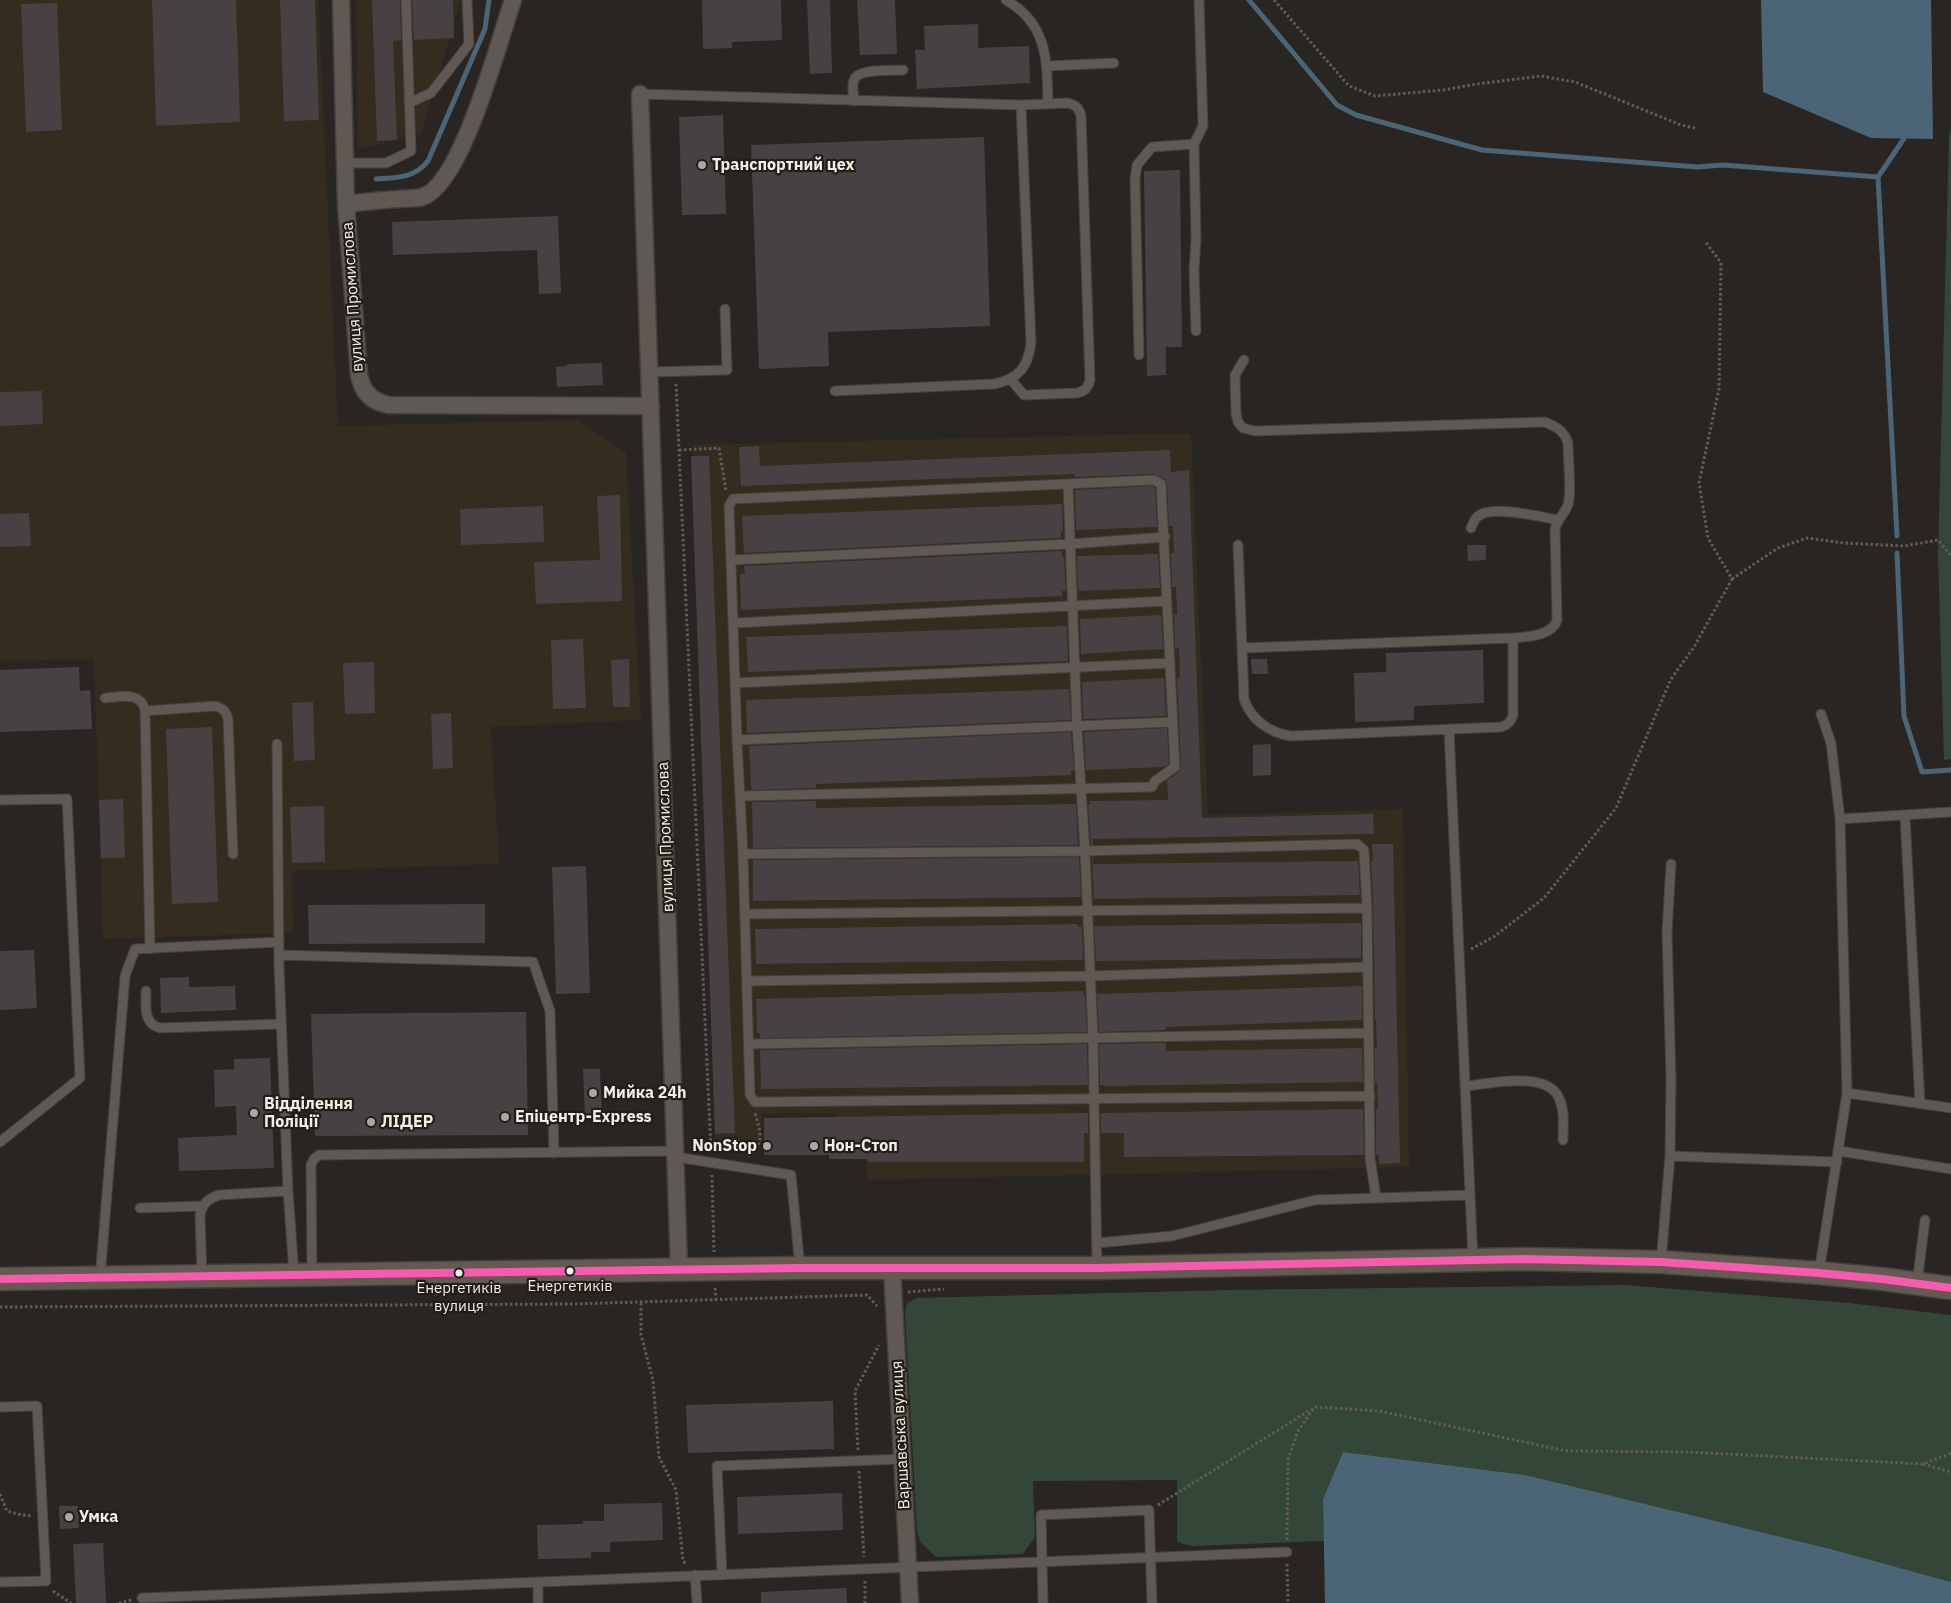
<!DOCTYPE html>
<html>
<head>
<meta charset="utf-8">
<style>
	body { margin:0 }
	canvas { display:block; background:#282522 }
</style>
</head>
<body>
<canvas width="1951" height="1603"></canvas>
<script>
const ctx = document.querySelector('canvas').getContext('2d');
ctx.lineJoin = 'round';
function fill(path, color) { ctx.fillStyle = color; ctx.fill(path, 'evenodd'); }
function stroke(path, color, width, dash) { ctx.strokeStyle = color; ctx.lineWidth = width; ctx.lineCap = dash ? 'butt' : 'round'; ctx.setLineDash(dash || []); ctx.stroke(path); }
function drawText(font, color, halo, rows, align = 'center') {
  ctx.font = font + ' "IBM Plex Sans",sans-serif'; ctx.lineWidth = 4.5; ctx.setLineDash([]); ctx.textBaseline = 'middle'; ctx.strokeStyle = halo; ctx.fillStyle = color; for (const [text, x, y, turn = 0] of rows) {
    ctx.save(); ctx.translate(x, y); ctx.rotate((+turn || 0) * Math.PI / 180); ctx.textAlign = isNaN(turn) ? turn : align; if (halo) ctx.strokeText(text, 0, 0); ctx.fillText(text, 0, 0); ctx.restore();
  }
}
fill(new Path2D(`
	M0,0H318L338,426L578,420L626,453L641,720L491,727L499,864L292,871L293,933L103,939L94,659L0,661Z
	M356,0H461L421,134L358,149Z
	M1191,433L1208,815L1403,809L1409,1167L867,1180L865,1135L837,1136L836,1113L761,1114V1140L715,1141L693,445Z`), '#342c1e');
fill(new Path2D(`
	M1951,129V759L1944,760L1938,554L1949,135Z
	M1625,1285L1849,1303L1951,1315V1582L1831,1549L1526,1475L1343,1452L1323,1499L1324,1541L1193,1546L1183,1544L1177,1541V1480L1033,1481L1035,1537L1023,1554L936,1557L920,1542L917,1531L905,1313L907,1303L917,1298L1228,1290Z`), '#344637');
fill(new Path2D(`
	M1761,0H1931L1933,139L1871,138L1763,92Z
	M1343,1452L1526,1475L1831,1549L1951,1582V1603H1325L1323,1499Z`), '#4b6476');
stroke(new Path2D(`
	M1249,0L1337,105L1356,115L1482,150L1697,167L1723,165L1878,177
	M376,179C396,178 415,178 428,161L485,29L489,0
	M1897,536L1878,177L1907,134
	M1897,553L1904,716L1922,772L1951,770`), '#4b6476', 5);
fill(new Path2D(`
	M152,0H236L240,122L156,126Z
	M280,0H315L319,120L284,121Z
	M372,0H400L401,40L393,41L397,140L377,141Z
	M412,0H453L454,38L414,40Z
	M702,0H781L782,40L732,42V48L703,49Z
	M807,0H830L832,73L810,74Z
	M857,0H895L897,54L860,55Z
	M57,3L62,130L26,132L21,4Z
	M978,24V48L1029,46L1030,83L917,89L915,50H925L924,26Z
	M723,115L726,214L682,215L679,117Z
	M984,137L990,326L828,332L829,366L759,369L751,145Z
	M1180,170L1182,347H1166V375L1147,376L1144,171Z
	M558,216L561,293L539,294L537,250L393,255L392,222Z
	M602,363L603,385L557,387L556,367L567,366V364Z
	M42,391L43,424L0,426V392Z
	M759,446L760,466L1170,450L1171,472L1189,470L1202,818L1373,814L1374,834L1093,839V845H1091L1088,804H1090V801L1168,800L1167,780L1179,772L1181,767L1177,678H1180L1179,648L1175,649L1174,614H1177L1176,587H1172L1171,553H1174L1173,526H1169L1167,484L1164,479L1154,474L1075,477V474L741,486L739,447Z
	M691,456H709L735,1133L715,1134Z
	M1152,486L1155,488L1157,527L1076,530L1075,490Z
	M620,495L622,601L536,604L534,562L600,560L597,496Z
	M1062,504L1063,531H1061V538L744,553L742,516Z
	M543,506L544,542L461,545L460,509Z
	M29,513L31,546L0,547V514Z
	M1467,545H1486V560L1468,561Z
	M1062,551V557H1064L1066,591H1062V596L741,610L740,574H745L744,566Z
	M1158,554L1160,588L1078,591L1077,556Z
	M1161,615L1163,649L1081,654L1080,619Z
	M1067,626L1068,661L748,672L746,637Z
	M583,639L586,708L553,709L551,640Z
	M1483,650L1484,703L1414,706V720L1355,722L1354,673L1386,672V653Z
	M629,659L630,707H613L611,660Z
	M1251,659H1267L1268,674H1252Z
	M374,662L375,713L345,714L343,663Z
	M79,667L80,691L90,690L92,729L0,732V670Z
	M1164,678L1166,716L1083,719L1082,682Z
	M1069,689L1071,720L747,733L746,700Z
	M313,702L315,760L294,761L292,703Z
	M451,713L453,768L433,769L431,714Z
	M212,727L218,902L172,904L166,729Z
	M1167,728L1169,764L1164,767L1086,770L1084,732Z
	M1071,732L1074,770L1071,771V775L816,784V788L752,790L751,786L749,746Z
	M1271,744V775L1253,776V745Z
	M123,799L125,858H101L99,800Z
	M816,801V808L1076,804L1078,845L753,848L752,802Z
	M324,806L325,862L292,863L290,807Z
	M1372,844H1393L1400,1163L1379,1164V1155H1376V1109H1378L1377,1082H1375V1048H1377L1376,1020H1375L1373,895L1371,861H1373Z
	M1079,857L1081,897L753,901V860Z
	M1092,857H1093V864L1358,861L1360,895L1094,899Z
	M586,866L590,993L556,994L552,867Z
	M485,904V943L309,944L308,905Z
	M1361,923V958L1096,961L1094,926Z
	M1078,924V927H1082L1083,960L756,964L755,929Z
	M34,950L37,1008L0,1010V951Z
	M189,977V987L235,986L236,1010L161,1013L160,978Z
	M1362,986V1020L1166,1027V1030L1099,1032L1097,994Z
	M1083,991V995H1085L1087,1032L760,1038V1033H757L756,999Z
	M526,1012L528,1135L315,1136L311,1014Z
	M1166,1043V1051L1362,1048L1363,1082L1104,1086V1085H1100L1099,1044Z
	M1087,1044L1088,1085L761,1089L760,1050Z
	M270,1058L274,1168L179,1171L178,1138L237,1135L236,1106L215,1107L214,1070L234,1069V1059Z
	M583,1069H600L602,1116H585Z
	M1363,1109L1364,1155L1124,1157V1133H1101V1113Z
	M1083,1113H1088V1133H1084V1162H868V1159H829V1155H764V1118Z
	M833,1401L834,1449L688,1453L686,1405Z
	M842,1493L843,1530L738,1534L737,1497Z
	M662,1503L663,1540L610,1542V1552H591V1558L538,1559L537,1525L583,1524V1521H604V1504Z
	M59,1506H78L79,1528L60,1529Z
	M103,1543L106,1603H76L73,1544Z
	M846,1588L847,1603H761V1592Z`), '#474143');
const lane = new Path2D(`
	M1006,0C1048,24 1047,61 1048,104
	M1047,66L1114,63
	M640,94L1021,105
	M854,101C854,95 851,86 854,80C858,68 891,71 903,70
	M409,103L431,93L469,44L467,0
	M345,163H386L411,151L406,0
	M1196,331L1194,270L1196,240L1194,144L1203,126L1199,0
	M1139,355L1135,178L1137,165L1152,147L1194,144
	M650,372L727,370L725,309
	M835,391L994,384C1018,379 1028,368 1031,343L1021,105L1068,103C1076,105 1079,108 1081,116L1090,380C1088,388 1085,391 1077,393L1024,395L1011,380
	M1068,484L1077,726L1085,851L1093,1037L1097,1267
	M1471,528C1473,524 1474,520 1477,517C1490,504 1541,517 1558,520
	M1238,545L1244,699C1251,720 1270,733 1291,736L1501,727C1508,725 1511,722 1513,715V638
	M732,560L1070,544L1165,537
	M734,623L1167,601
	M1243,648L1513,638C1527,637 1552,636 1557,620L1555,529C1557,518 1568,512 1569,500C1571,482 1568,462 1568,443C1564,431 1557,427 1545,422L1255,431L1243,428L1238,422L1236,414L1235,375L1244,360
	M735,683L1170,663
	M105,698C120,697 139,691 145,709L150,949
	M145,711L215,706C223,708 226,711 228,719L233,854
	M1449,730L1473,1260
	M737,740L1172,722
	M277,744L279,966L288,1191L294,1274
	M741,796L1152,787L1155,781L1175,767L1161,484L1154,480L733,499L729,506L737,740L743,854
	M0,800L67,799L80,1078L0,1142
	M1905,815L1920,1104
	M1840,819L1951,812
	M746,914L1367,908
	M279,955L533,962L550,1011L554,1153
	M748,981L1090,976L1368,967
	M146,991C146,1006 143,1024 160,1028L281,1024
	M750,1044L1368,1033
	M1465,1086C1489,1084 1547,1070 1559,1098C1565,1111 1563,1126 1563,1140
	M1847,1093L1951,1108
	M1370,1096L755,1102L750,1095L743,854L1085,851L1357,844L1364,850L1367,908L1370,1158L1376,1197
	M1839,1151L1951,1169
	M1670,1156L1837,1162
	M676,1157L791,1175L800,1268
	M140,1208L202,1206
	M1097,1243L1172,1236L1315,1200L1470,1195
	M1661,1262L1670,1156L1671,1079L1667,932L1671,864
	M1819,1273L1847,1093L1840,819L1831,743L1821,714
	M202,1275L200,1215C203,1203 208,1199 219,1195L288,1191
	M312,1275L311,1165L314,1159L319,1155L676,1151
	M100,1278L125,976L135,949L279,942
	M1917,1283L1925,1220
	M0,1407L37,1406L46,1581L0,1582
	M695,1575L697,1603
	M722,1575L717,1466L903,1459
	M538,1583V1603
	M142,1598L1287,1552
	M1043,1603L1041,1515L1149,1510L1152,1603`);
const street = new Path2D(`
	M341,0L346,204L359,375C362,392 372,402 389,405L651,406
	M640,94L679,1269
	M346,204C364,202 381,200 399,199C406,198 415,199 422,197C462,185 499,40 513,0
	M892,1268L910,1603`);
const secondary = new Path2D(`
	M0,1279L800,1268H1097L1523,1259L1661,1262L1819,1273L1882,1279L1951,1288`);
stroke(lane, '#43413f', 11);
stroke(street, '#43413f', 19);
stroke(secondary, '#43413f', 25);
stroke(new Path2D(`
	M1274,0L1349,86L1375,96L1443,90L1477,84L1541,76L1575,82L1681,125L1695,128
	M676,384L711,1152
	M679,450L719,448L726,491
	M1732,579L1778,548L1807,538L1844,543L1904,546L1938,540L1951,556
	M1471,949L1495,936L1544,898L1616,808L1671,679L1694,647L1732,579L1708,538L1699,483L1719,389L1721,263L1705,241
	M748,1156C766,1142 760,1132 755,1113
	M712,1175L714,1252
	M715,1288L716,1300
	M908,1292L944,1289
	M641,1303V1335L653,1380L659,1457L676,1490L683,1561L687,1565
	M0,1307L572,1304L867,1295L877,1306
	M858,1450L855,1391L879,1345
	M1923,1464L1951,1472
	M859,1471L864,1557
	M0,1494L7,1511L22,1515L32,1516
	M1158,1505L1315,1407L1379,1411L1566,1451L1687,1452L1923,1464L1951,1453
	M1287,1540L1288,1460L1298,1431L1314,1408
	M1287,1564L1288,1603
	M865,1581V1603
	M53,1591L71,1603
	M119,1603L131,1600`), '#625c58', 3, [2.5, 2.5]);
stroke(lane, '#605852', 9);
stroke(street, '#605852', 16);
stroke(secondary, '#645a52', 22);
stroke(new Path2D(`
	M0,1279L800,1268H1097L1523,1259L1661,1262L1819,1273L1882,1279L1951,1288`), '#f75aaf', 8);
for (const [x, y, r, color] of [
	[702,165,5,"#aba8a3"],
	[593,1093,5,"#aba8a3"],
	[254,1113,5,"#aba8a3"],
	[505,1117,5,"#aba8a3"],
	[371,1122,5,"#aba8a3"],
	[767,1146,5,"#aba8a3"],
	[814,1146,5,"#aba8a3"],
	[570,1271,4.5,"#f2eee9"],
	[459,1273,4.5,"#f2eee9"],
	[69,1517,5,"#aba8a3"]
]) { const dot = new Path2D(); dot.arc(x, y, r, 0, 2 * Math.PI); ctx.fillStyle = color; ctx.fill(dot); stroke(dot, '#221d15', 2); }
drawText('15px', '#f2eee9', '#221d15', [
	["Енергетиків",570,1287],
	["Енергетиків",459,1289],
	["вулиця",459,1307]
]);
drawText('bold 16px', '#f2eee9', '#221d15', [
	["Транспортний цех",712,165],
	["Мийка 24һ",603,1093],
	["Відділення",264,1104],
	["Поліції",264,1122],
	["Епіцентр-Express",515,1117],
	["ЛІДЕР",381,1122],
	["NonStop",757,1146,"right"],
	["Нон-Стоп",824,1146],
	["Умка",79,1517]
], 'left');
drawText('16px', '#f2eee9', '#221d15', [
	["вулиця Промислова",353,297,-94],
	["вулиця Промислова",666,837,-92],
	["Варшавська вулиця",901,1435,-93]
]);
</script>
</body>
</html>
